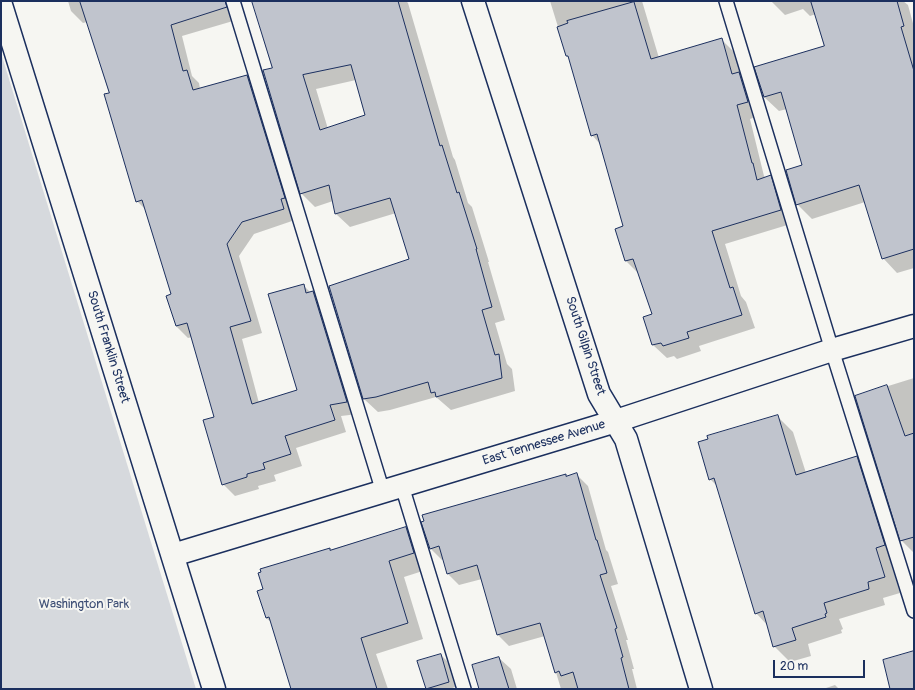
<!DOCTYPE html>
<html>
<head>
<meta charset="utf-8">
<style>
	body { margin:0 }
	#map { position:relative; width:915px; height:690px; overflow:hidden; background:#f6f6f2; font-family:Pangolin,sans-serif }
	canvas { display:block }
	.frame { position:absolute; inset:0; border:2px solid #1b2f5e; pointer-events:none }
	.scale { position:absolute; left:773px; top:660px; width:92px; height:18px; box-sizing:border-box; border:2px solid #1b2f5e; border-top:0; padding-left:5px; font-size:12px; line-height:14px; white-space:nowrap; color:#1b2f5e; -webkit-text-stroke:3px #f6f6f2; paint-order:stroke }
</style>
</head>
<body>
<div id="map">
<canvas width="915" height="690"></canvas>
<div class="frame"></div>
<div class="scale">20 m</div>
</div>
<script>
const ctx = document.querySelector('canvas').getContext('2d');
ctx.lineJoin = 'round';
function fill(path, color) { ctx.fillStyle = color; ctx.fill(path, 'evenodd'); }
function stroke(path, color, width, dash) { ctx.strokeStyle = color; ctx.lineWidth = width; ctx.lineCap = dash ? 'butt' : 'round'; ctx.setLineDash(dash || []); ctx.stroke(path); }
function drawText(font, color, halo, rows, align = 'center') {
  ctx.font = font + ' Pangolin,sans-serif'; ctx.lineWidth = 4; ctx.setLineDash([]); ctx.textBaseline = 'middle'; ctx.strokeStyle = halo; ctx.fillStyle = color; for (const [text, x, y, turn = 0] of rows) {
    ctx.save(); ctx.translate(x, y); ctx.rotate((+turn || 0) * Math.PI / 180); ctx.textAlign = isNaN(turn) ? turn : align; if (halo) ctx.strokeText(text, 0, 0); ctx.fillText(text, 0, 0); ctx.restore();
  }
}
fill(new Path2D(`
	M1,53L196,689H1Z`), '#d6d9dd');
fill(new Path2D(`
	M68,1H227L233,21L182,36L192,76L199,83L200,89L247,76L259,88L295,220L254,234L239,256L262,333L242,339L259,403L298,390L303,285L311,293L313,292L325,304L358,414L341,416L346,432L296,448L302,466L274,475L276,481L258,486L259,489L235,496L223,484L215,417L192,337L188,338L176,326L173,295L146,210L137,201L110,94L87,22L83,23L71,11Z
	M263,1H406L408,3L453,157L455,160L468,203L472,207L489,262H488L505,320L495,323L507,364L512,369L515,391L451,410L436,397L390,410L378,412L364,399L411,259L396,213L350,227L336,214L333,201L315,207L301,193L273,69ZM356,80L366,116L328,129L316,89Z
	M550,1H642L659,58L722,40L735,53L761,115L750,119L764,176L766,178L770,176L784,190L794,223L725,244L741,296L746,302L755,328L699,346L701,351L677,359L674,356L667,358L653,345L645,318L653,315L639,274L625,260L624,227L600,144L592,135L569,58L567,56Z
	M771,1H903L908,5L914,27V268L897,273L883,258L865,202L812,219L797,204L803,165L787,109L779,111L764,97L825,46L816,14L810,16L803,9L785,15Z
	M914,378V552H913L901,540L856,396Z
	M777,416L793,432L806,473L857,458L873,473L900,561L891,564L900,593L883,598L885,605L839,619L843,629L841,630L842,633L808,644L811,656L790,662L774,646L768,626L756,613L718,487L710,479Z
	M576,474L588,486L606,550L608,552L618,584L611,586L628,640H626L634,669H632L637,689H561L545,636L509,646L498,635L482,579L459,585L447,573L444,559L442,560L430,548L565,475L567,477Z
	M406,528L422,544L429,569L404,577L423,639L376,654L388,689H297L271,622L266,618L264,590L329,549L331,551Z
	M441,655L447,661L455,687L450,689H427Z
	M499,658L511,669L517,689H480Z
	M835,685L839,689H823Z`), '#0003');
const building = new Path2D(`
	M80,1H225L227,7L171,25L183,71L187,70L193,90L247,75L285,198L281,199L284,209L242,222L227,244L251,321L230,327L252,404L297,390L268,294L304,284L306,293L313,291L347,402L330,405L335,420L285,436L291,454L263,463L265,469L247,474V477L222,485L203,420L214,417L187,323L176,326L166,296L171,294L142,200L136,202L104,94L109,93Z
	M252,1H398L440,146L442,145L457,193L459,192L477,249H476L492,307L482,310L495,355L499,354L502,378L436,397L435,392L431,393L428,382L376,397L363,399L329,286L409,259L390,198L335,214L329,185L300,194L263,70L272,68ZM351,65L365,115L320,130L303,75Z
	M811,1H897L904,26L901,27L914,71V249L882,259L859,185L796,205L786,170L802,165L781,92L764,97L754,67L824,46Z
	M634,2L651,59L722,38L732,74L739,72L748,102L737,105L752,163H753L757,180L771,175L781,210L712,231L730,288L733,287L742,315L687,332L689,338L663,346L661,343L652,345L643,317L652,314L633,259L625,261L615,229L623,226L597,134L591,136L568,56H566L557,27L568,23L567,21Z
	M887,385L905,436L914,433V537L900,541L855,396Z
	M778,415L796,475L857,456L885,545L876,548L885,577L868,582L869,589L824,603L827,613L825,614L826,617L792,628L796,640L773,647L763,611L755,614L714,478L709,480L698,442L708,439L707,436Z
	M577,473L596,540H597L607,573L600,575L617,628L615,629L623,657L621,658L629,689H578L573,672L561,676L559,671L555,673L540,623L497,635L477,565L447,574L439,546L430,549L421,522L424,521L422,515L566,474V476Z
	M406,527L414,553L389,561L408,623L361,638L377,689H291L269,617L266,618L257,591L263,589L258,573L261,572L260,569L330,548V550Z
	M914,651V689H890L883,660Z
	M441,654L449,682L426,689L417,661Z
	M499,657L509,689H479L472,665Z`);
fill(building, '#c0c4cd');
stroke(building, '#1b2f5e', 1);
const service = new Path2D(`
	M233,1L383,492
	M726,1L832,350L914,611
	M402,486L464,689`);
const minor = new Path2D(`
	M473,1L599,394L626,439L701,689
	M173,555L616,421L832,350L914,326`);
const tertiary = new Path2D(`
	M1,5L214,689`);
stroke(service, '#1b2f5e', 16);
stroke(minor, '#1b2f5e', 25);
stroke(tertiary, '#1b2f5e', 25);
stroke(service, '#f6f6f2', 13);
stroke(minor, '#f6f6f2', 22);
stroke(tertiary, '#f6f6f2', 22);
drawText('13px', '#1b2f5e', '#f6f6f2', [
	["South Gilpin Street",585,346,72],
	["South Franklin Street",108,347,73],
	["East Tennessee Avenue",544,443,-17]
]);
drawText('13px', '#405177', '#f6f6f2', [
	["Washington Park",84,605]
]);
</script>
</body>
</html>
